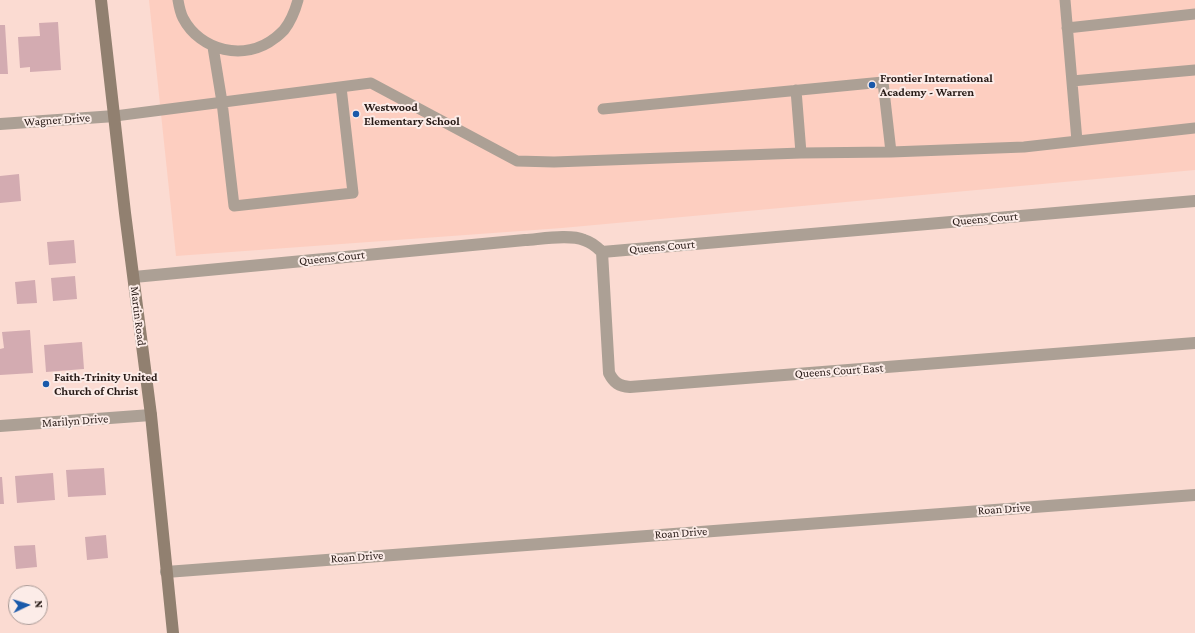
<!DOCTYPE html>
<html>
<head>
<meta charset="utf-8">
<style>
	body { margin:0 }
	#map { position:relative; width:1195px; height:633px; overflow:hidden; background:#fbdbd2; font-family:"Crimson Pro",serif }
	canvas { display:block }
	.north { position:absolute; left:8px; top:585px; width:40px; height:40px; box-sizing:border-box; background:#fcece8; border:1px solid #a79894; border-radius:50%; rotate:86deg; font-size:11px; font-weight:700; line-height:16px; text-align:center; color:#271a16 }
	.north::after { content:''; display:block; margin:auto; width:14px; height:18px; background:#1959aa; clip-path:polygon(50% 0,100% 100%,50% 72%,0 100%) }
</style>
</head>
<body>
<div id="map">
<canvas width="1195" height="633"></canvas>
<div class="north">N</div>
</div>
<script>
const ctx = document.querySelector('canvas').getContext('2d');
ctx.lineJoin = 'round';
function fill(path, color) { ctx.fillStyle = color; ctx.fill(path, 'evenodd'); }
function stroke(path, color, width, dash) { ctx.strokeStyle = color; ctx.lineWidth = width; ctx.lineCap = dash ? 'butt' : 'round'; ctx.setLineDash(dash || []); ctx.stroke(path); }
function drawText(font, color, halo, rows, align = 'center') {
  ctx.font = font + ' "Crimson Pro",serif'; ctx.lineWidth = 4; ctx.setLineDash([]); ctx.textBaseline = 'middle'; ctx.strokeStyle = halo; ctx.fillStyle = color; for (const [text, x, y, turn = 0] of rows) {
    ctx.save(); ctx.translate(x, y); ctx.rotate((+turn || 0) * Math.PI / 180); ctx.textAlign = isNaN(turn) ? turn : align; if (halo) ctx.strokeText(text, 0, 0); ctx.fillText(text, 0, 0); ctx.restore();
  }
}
fill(new Path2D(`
	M149,0H1195V170L562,228L176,256Z`), '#fdcec0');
fill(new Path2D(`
	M58,22L61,70L30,72V67L20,68L18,37L40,36L39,23Z
	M0,25H5L8,74H0Z
	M19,174L21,201L0,203V176Z
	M74,240L76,263L49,265L47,242Z
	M75,276L77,299L53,301L51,278Z
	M35,280L37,303L17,304L15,282Z
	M30,330L33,373L0,375V349L4,348L2,332Z
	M82,342L84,369L46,372L44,345Z
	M104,468L106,495L68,497L66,470Z
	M53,473L55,500L17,503L15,476Z
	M0,477H2L4,504H0Z
	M106,535L108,558L87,560L85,537Z
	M35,545L37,567L16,569L14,546Z`), '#d3abb1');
stroke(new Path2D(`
	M178,0C179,6 180,12 183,18C200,51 245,62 275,38C278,36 281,33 284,30C291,21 295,11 298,0
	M1065,0L1077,141
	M1067,28L1195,14
	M213,47L222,102L234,206L353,193L341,87
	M1072,81L1195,70
	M796,90L801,153
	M603,109L883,82L891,152
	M115,116L371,83L517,161L554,162L801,153L891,152L1024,147L1195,128`), '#aca095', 11);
stroke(new Path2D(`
	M0,124L115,116
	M602,252L609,373C614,383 619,386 630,387L1195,343
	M134,277L525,240C541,239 570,234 584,240C591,242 597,247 602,252L1195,201
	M0,426L151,415
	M166,572L1195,495`), '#aca095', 12);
stroke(new Path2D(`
	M101,0L125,213L151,415L173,633`), '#918070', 12);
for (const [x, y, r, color] of [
	[872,85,4,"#1959aa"],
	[356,114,4,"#1959aa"],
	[46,384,4,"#1959aa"]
]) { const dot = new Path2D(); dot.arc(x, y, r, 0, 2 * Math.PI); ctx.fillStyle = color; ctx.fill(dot); stroke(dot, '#fcece8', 1.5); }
drawText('bold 12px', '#271a16', '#fcece8', [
	["Frontier International",880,78],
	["Academy - Warren",880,92],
	["Westwood",364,107],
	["Elementary School",364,121],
	["Faith-Trinity United",54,377],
	["Church of Christ",54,391]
], 'left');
drawText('12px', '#271a16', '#fcece8', [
	["Wagner Drive",57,120,-4],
	["Queens Court",985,219,-5],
	["Queens Court",662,247,-5],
	["Queens Court",332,258,-6],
	["Martin Road",138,316,83],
	["Queens Court East",839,371,-4],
	["Marilyn Drive",75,421,-4],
	["Roan Drive",1004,509,-4],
	["Roan Drive",681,533,-4],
	["Roan Drive",357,557,-4]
]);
</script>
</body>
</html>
